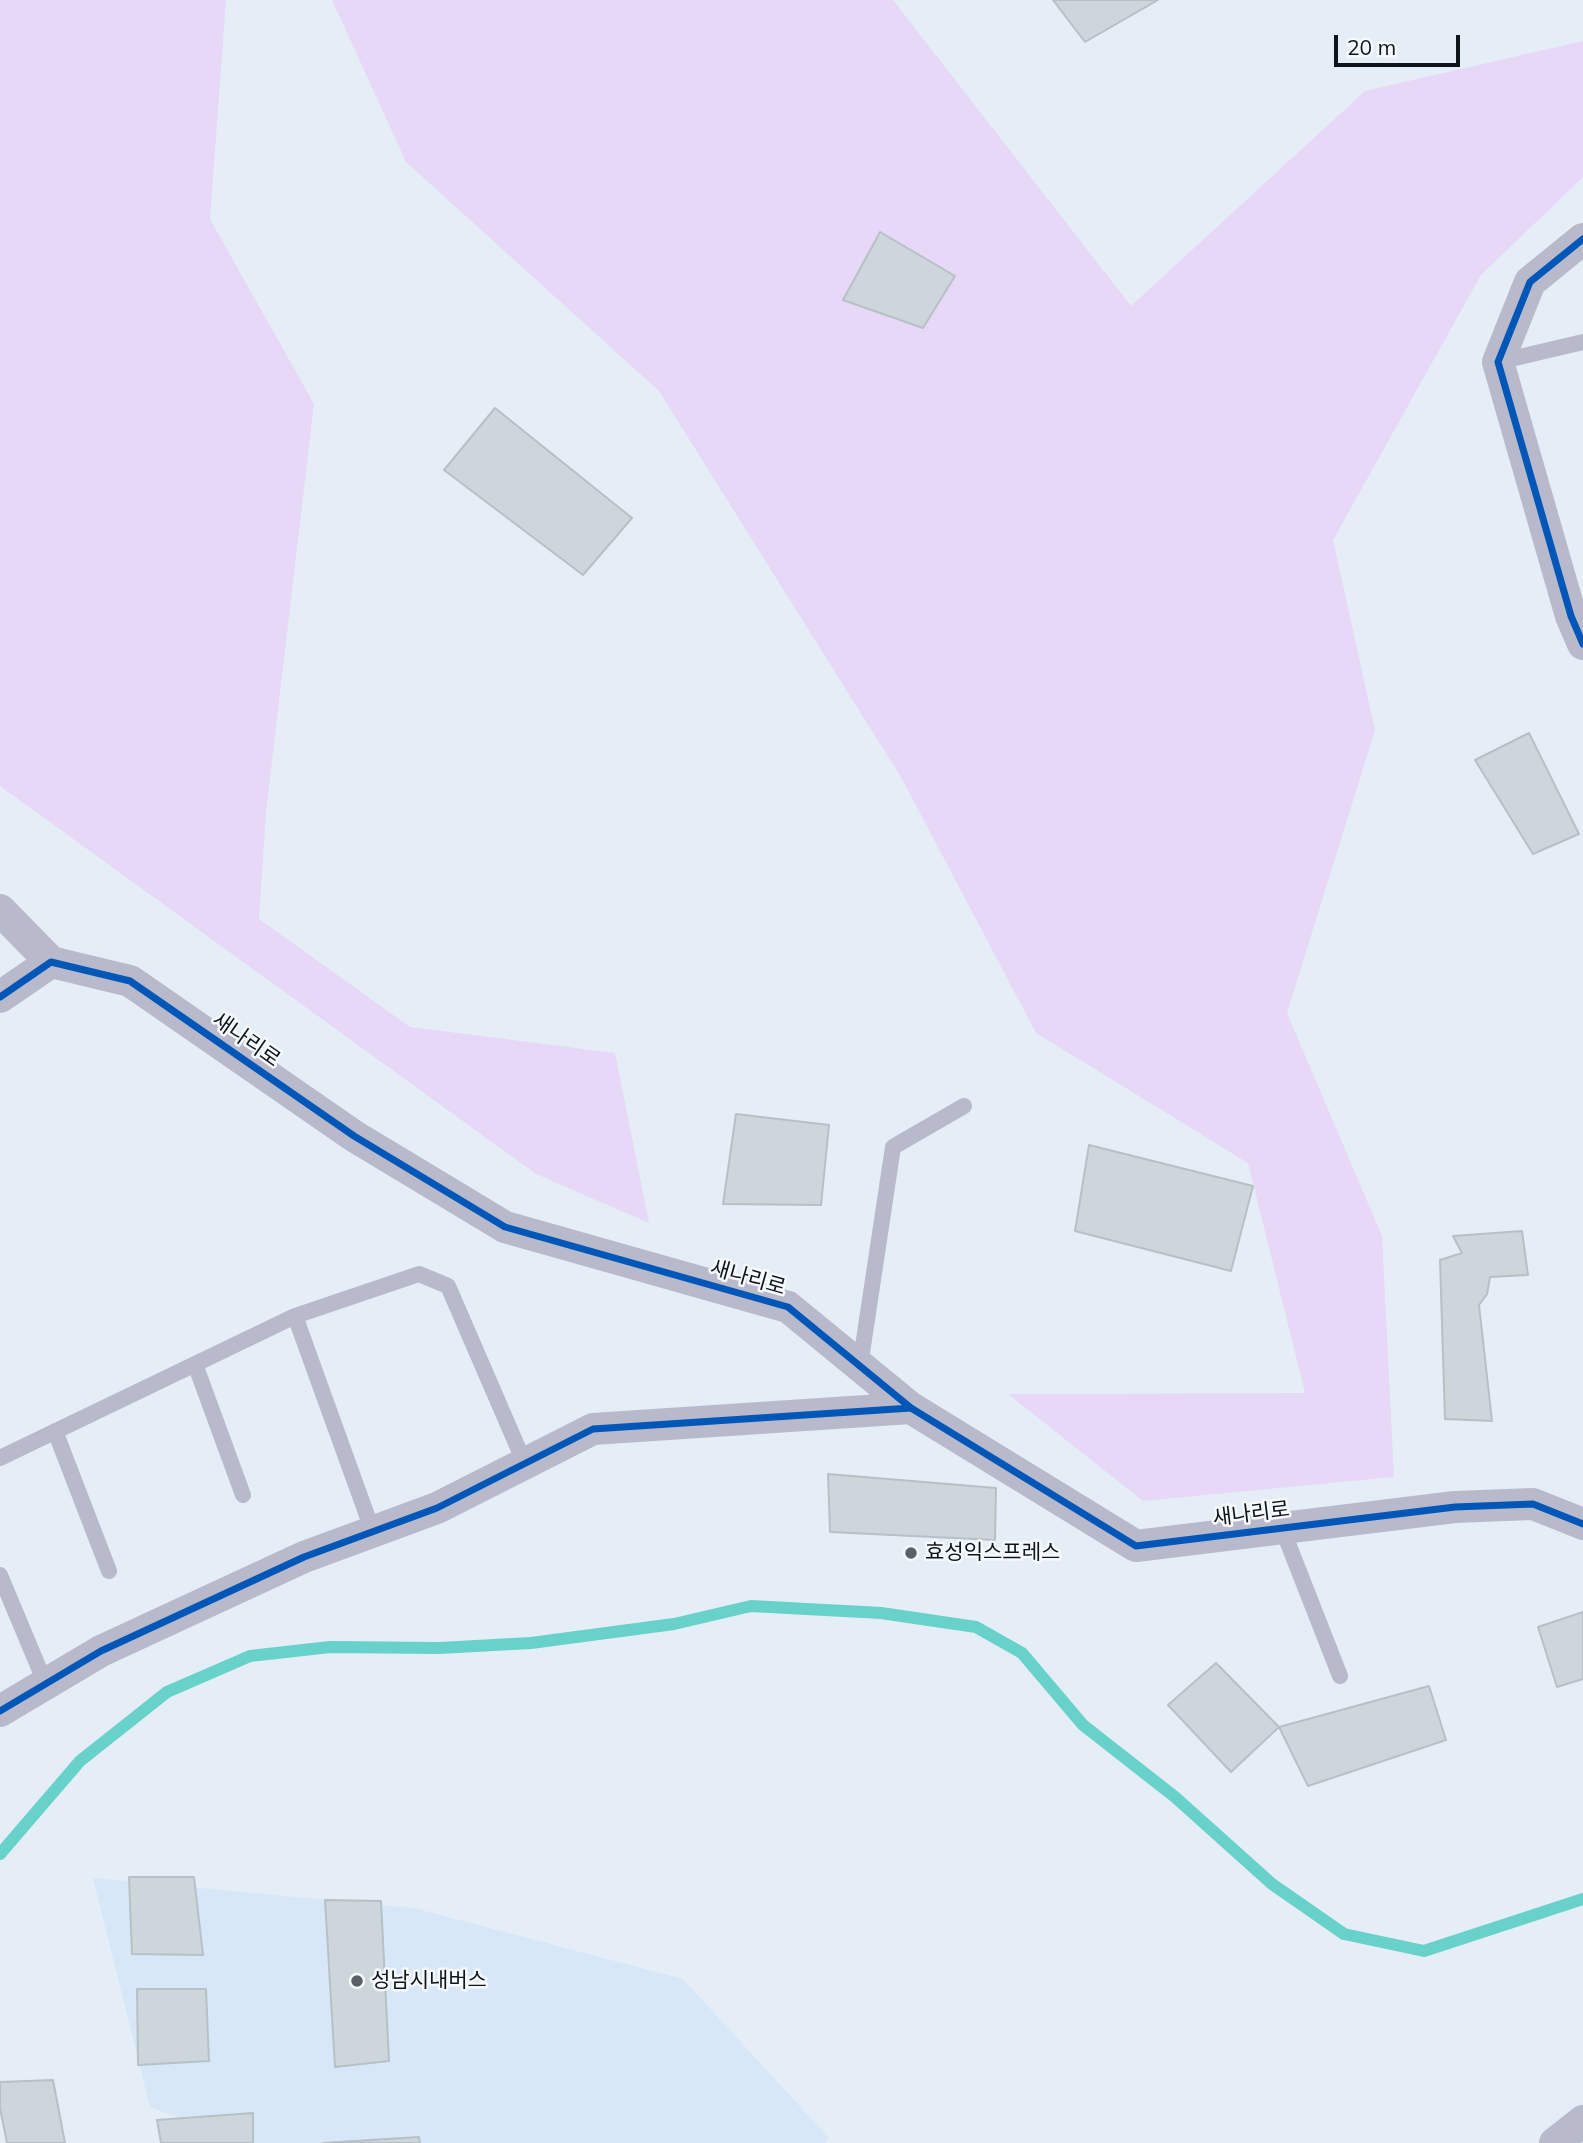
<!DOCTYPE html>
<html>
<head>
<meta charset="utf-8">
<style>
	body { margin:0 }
	#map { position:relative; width:1583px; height:2143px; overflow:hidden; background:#e5eef7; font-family:Mulish,sans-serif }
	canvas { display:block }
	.scale { position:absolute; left:1334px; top:35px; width:126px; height:32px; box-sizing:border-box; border:4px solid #0e1419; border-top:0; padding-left:9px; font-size:21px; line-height:24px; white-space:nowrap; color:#0e1419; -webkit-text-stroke:5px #f6f9fc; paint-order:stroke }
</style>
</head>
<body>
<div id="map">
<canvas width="1583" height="2143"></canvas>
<div class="scale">20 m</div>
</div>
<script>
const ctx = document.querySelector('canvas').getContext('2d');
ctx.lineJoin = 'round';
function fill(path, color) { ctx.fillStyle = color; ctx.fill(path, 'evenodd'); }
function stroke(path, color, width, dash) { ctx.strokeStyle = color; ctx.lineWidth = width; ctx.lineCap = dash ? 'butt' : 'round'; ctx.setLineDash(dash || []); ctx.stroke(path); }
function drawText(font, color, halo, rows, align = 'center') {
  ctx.font = font + ' Mulish,"Noto Sans KR",sans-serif'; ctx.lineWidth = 5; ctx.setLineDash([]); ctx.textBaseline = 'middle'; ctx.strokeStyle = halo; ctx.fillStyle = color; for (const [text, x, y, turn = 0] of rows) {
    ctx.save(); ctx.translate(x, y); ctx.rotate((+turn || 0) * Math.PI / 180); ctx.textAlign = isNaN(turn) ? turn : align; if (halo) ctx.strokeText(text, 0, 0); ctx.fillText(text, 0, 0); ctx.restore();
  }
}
fill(new Path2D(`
	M93,1878L414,1908L683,1979L829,2138L825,2143H246L150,2107Z`), '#d8e7f8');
fill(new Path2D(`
	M0,0H226L210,219L314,404L266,812L259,919L410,1027L615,1053L649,1223L536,1174L0,786Z
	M332,0H893L1131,306L1365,91L1583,41V177L1481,275L1333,540L1375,730L1287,1013L1382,1236L1394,1477L1143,1501L1008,1394L1305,1393L1248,1163L1036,1033L902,779L659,391L406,162Z`), '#e6d8f6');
stroke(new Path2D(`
	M0,1854L80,1761L167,1692L250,1656L330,1647L439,1648L531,1643L674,1624L751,1606L881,1613L976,1627L1022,1653L1083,1725L1175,1797L1272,1884L1344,1934L1424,1951L1583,1899`), '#67d1ca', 12);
const building = new Path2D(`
	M1053,0H1158L1085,42Z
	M880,232L955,276L923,328L843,300Z
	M495,408L632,518L583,575L444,470Z
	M1529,733L1579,834L1533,854L1475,760Z
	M736,1114L829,1125L821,1205L723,1204Z
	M1089,1145L1253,1186L1231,1271L1075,1231Z
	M1522,1231L1528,1275L1490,1277L1487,1294L1479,1305L1492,1421L1445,1419L1440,1260L1462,1253L1453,1236Z
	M828,1474L996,1488L995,1540L830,1532Z
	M1583,1612V1679L1557,1687L1538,1627Z
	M1216,1663L1279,1727L1231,1772L1168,1705Z
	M1429,1686L1446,1740L1308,1786L1279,1727Z
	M129,1877H194L203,1955L132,1954Z
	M325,1900L381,1901L389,2061L335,2067Z
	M137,1989H206L209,2061L138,2065Z
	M53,2080L65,2143H7L0,2108V2082Z
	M253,2113V2143H161L157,2120Z
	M419,2137L420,2143H323Z`);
fill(building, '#cdd6db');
stroke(building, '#b7c0c6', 2);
stroke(new Path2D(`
	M1498,362L1583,342
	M195,1364L243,1495
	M860,1366L893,1147L964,1106
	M55,1431L109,1571
	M0,1458L295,1316
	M1282,1528L1340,1676
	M373,1532L295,1316L419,1274L448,1286L525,1464
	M0,1575L46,1685`), '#b8bacc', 16);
stroke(new Path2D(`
	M1583,239L1530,282L1498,362L1571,616L1583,644
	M0,910L51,962
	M0,997L51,962L130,981L354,1136L505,1227L788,1307L911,1408L1136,1546L1455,1507L1533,1504L1583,1524
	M0,1711L101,1651L304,1557L437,1508L593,1429L911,1408
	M1555,2143L1583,2121`), '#b8bacc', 32);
stroke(new Path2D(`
	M1583,239L1530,282L1498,362L1571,616L1583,644
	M0,997L51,962L130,981L354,1136L505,1227L788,1307L911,1408L1136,1546L1455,1507L1533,1504L1583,1524
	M0,1711L101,1651L304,1557L437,1508L593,1429L911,1408`), '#0057b8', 7);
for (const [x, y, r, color] of [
	[911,1553,7,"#596067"],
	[357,1981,7,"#596067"]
]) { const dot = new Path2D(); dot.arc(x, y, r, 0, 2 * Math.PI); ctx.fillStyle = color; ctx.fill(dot); stroke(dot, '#f6f9fc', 2.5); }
drawText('21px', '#0e1419', '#f6f9fc', [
	["새나리로",246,1040,35],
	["새나리로",748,1278,16],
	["새나리로",1251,1514,-7]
]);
drawText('21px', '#0e1419', '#f6f9fc', [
	["효성익스프레스",925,1553],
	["성남시내버스",371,1981]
], 'left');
</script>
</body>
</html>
